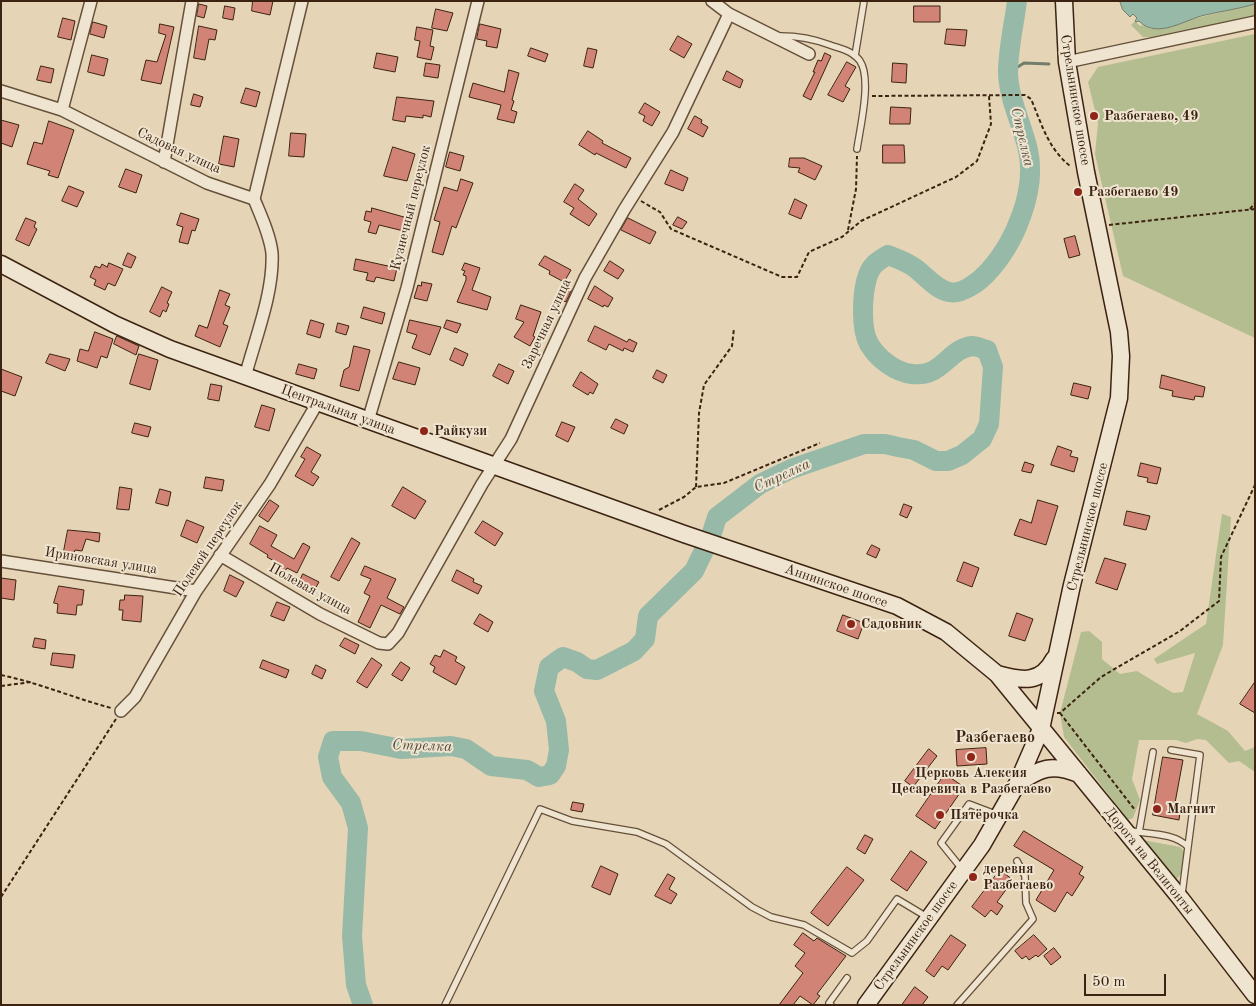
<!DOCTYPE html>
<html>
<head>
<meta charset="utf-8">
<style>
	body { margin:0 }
	#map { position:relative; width:1256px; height:1006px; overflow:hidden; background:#e5d5b6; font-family:"Old Standard TT",serif }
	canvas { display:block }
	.frame { position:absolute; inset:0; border:2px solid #3c2311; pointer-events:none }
	.scale { position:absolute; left:1084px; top:974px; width:82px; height:22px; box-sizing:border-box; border:2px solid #3c2311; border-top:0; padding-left:6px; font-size:15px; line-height:18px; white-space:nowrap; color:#3c2311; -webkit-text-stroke:4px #eee4d0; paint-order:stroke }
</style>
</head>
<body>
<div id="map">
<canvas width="1256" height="1006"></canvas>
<div class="frame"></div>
<div class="scale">50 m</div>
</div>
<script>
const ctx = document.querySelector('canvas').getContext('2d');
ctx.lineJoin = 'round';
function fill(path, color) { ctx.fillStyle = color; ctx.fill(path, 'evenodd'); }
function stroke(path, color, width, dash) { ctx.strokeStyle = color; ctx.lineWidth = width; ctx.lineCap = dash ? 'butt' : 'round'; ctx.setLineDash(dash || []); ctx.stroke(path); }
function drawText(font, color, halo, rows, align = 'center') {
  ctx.font = font + ' "Old Standard TT",serif'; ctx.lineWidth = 4; ctx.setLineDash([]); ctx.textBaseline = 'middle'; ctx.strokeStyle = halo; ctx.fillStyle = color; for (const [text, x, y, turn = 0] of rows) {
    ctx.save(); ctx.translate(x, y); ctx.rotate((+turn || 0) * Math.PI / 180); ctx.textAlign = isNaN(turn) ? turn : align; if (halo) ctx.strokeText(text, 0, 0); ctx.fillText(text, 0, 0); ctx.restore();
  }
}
fill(new Path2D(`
	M1255,4V16L1151,37H1143L1131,25L1135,21L1140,26L1142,25L1151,29Z
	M1255,34V338L1123,276L1095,154L1098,123L1088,82L1098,67Z
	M1222,514L1231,517L1223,645L1197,714L1228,731L1245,751L1255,747V772L1239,761L1229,763L1206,740L1197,739L1186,743L1176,740H1139L1132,779L1140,800L1133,818L1128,820L1064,737L1060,713L1081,632L1089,631L1102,642V659L1120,674L1137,671L1173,693L1183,692L1195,653L1157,664L1154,659L1206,624Z
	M1143,840L1180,847L1184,851L1182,873L1176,880L1168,876Z`), '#b4bd8f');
const water = new Path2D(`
	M1120,1H1255V4C1238,9 1222,11 1205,15C1186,19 1157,40 1139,21L1136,22L1135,21L1137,18L1133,14L1130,17L1123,10Z`);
fill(water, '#97b9a8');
stroke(water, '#737d6c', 1);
stroke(new Path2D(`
	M1008,73L1024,63L1049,64`), '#737d6c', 3);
stroke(new Path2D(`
	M363,1005L356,985L352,936L358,828L351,803L332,777L328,757L333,741H361L401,749L451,746L466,749L491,766L527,770L539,777L550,775L556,766L559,750L556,721L544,691L549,667L563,657L577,662L587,669L597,670L634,651L645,639L648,616L694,571L711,536L717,517L760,484L791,469L864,444H885L898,447L914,450L936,461H948L962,455L982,439L989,424L993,367L987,350C983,349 977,346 972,346C948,349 942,378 912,374C895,372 878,359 869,344C860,328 861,280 873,266C876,262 883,258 888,255C898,259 907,262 915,268C926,276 935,289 949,292C962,295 980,281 988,272C1015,243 1037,190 1028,150C1022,124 1009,100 1008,73C1008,49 1014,25 1017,1`), '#97b9a8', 20);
const building = new Path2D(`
	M253,1H273L270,15L252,11Z
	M199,4L207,6L204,18L197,16Z
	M225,6L235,8L233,20L223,18Z
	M914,6H940V22H914Z
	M436,9L453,13L447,31L432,28Z
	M63,18L75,21L71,40L58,37Z
	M93,22L107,26L104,38L90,34Z
	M160,24L174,27L161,84L141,80L146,60L157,62L166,35L159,33Z
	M480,24L501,29L497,48L486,46L487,41L477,39Z
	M199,26L217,30L215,40L209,39L205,60L194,58Z
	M417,27L433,30L430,46L434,47L431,60L417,57L420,41L415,40Z
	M947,29L967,30L965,46L945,44Z
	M678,36L692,44L684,58L670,50Z
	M531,48L548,54L545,62L528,56Z
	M588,48L597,50L593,68L584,66Z
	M377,53L398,57L395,72L374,68Z
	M825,53L831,56L811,100L803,96L815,72H813L818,60L821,61Z
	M92,55L108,59L104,76L88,72Z
	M847,62L856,67L845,86L850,89L843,102L828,95Z
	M426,63L440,65L438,78L424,76Z
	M893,63L907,64L906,83L892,82Z
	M41,66L54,69L51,83L37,80Z
	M509,70L519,73L512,100L514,101L511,110L517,112L514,123L497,119L501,105L469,97L473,83L504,92Z
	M727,71L743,80L740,88L723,80Z
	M246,88L260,92L256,107L241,103Z
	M194,94L203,97L200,107L191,105Z
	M397,97L434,101L431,117L423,115V118L406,116L405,122L393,120Z
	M645,103L660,112L652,126L643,121L645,116L639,113Z
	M891,107L911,108L910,124H890Z
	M695,116L702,120L701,123L708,127L703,137L688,129Z
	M1,120L19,125L12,147L1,143Z
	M49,121L74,130L58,178L48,175L50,171L27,164L34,142L42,144Z
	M588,131L603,141L602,143L631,158L626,168L596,153L595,155L579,145Z
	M291,133L306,134L304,157L289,156Z
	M224,136L239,139L234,167L219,164Z
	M883,145H904L905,163H883Z
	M393,147L415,154L407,181L384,176Z
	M450,152L464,156L460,171L446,167Z
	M790,158H804L822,166L815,180L798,172L800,168L789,167Z
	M126,169L142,175L136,193L119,187Z
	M671,170L688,178L683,191L665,184Z
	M461,179L473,183L456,228L452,226L443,255L432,252L440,222L434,220L444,187L457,191Z
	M575,184L584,190L578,199L597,214L589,226L570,214L574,208L564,202Z
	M69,186L84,192L77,207L62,201Z
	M795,199L807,205L801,219L789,214Z
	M372,208L411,219L408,232L379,225L376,234L368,232L371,222L364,220L366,211L371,212Z
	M181,213L199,219L195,231L192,230L188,244L179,242L183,227L177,225Z
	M678,217L687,222L682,229L673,225Z
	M26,218L36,222L34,227L37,229L29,246L16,240Z
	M628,218L656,232L650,244L621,230Z
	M1075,236L1080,255L1069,258L1064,239Z
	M128,253L136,257L131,268L123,265Z
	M545,256L571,270L564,282L549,274L550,271L539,265Z
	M356,259L397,268L394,281L376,277L374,282L366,280L368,273L354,270Z
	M610,261L624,270L618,279L604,271Z
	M109,263L123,269L115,286L108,283L105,290L94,285L96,280L90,277L95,266L100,268L102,264L107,267Z
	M465,263L480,268L472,290L491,297L487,310L457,302L466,280V276L463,275L465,271L462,270Z
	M422,282L432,284L427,301L414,298L418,285L421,286Z
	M563,285L572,289L566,302L557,298Z
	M595,286L613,298L608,307L604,305L603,307L588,299Z
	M162,287L172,292L167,303L169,304L166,312L163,310L160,317L150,312Z
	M220,290L230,294L225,305L230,307L223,324L228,326L220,347L195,336L199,325L207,328Z
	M521,305L541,312L533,336L535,337L530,346L514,337L524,322L516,319Z
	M364,307L385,313L382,324L361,318Z
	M311,320L324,324L320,338L307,334Z
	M410,320L441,327L430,355L412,348L417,335L407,332Z
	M447,320L461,324L457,333L444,328Z
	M338,323L349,326L346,335L336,332Z
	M595,326L627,342L629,339L637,343L633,352L624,348L623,351L609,344L606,350L588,341Z
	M95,332L113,339L107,358L101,356L97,368L77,361L80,349L88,351Z
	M117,336L139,346L136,355L114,344Z
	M354,346L370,350L359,391L340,386L344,370L349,367Z
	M455,348L468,354L463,366L450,360Z
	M50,354L70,359L65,371L46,363Z
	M139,354L158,360L150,390L130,384Z
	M399,362L420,368L415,385L393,379Z
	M299,364L317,369L314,379L296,374Z
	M499,364L514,371L508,384L493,376Z
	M1,369L22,377L15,396L1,391Z
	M657,370L667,375L663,383L653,378Z
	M581,372L598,384L593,394L590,392L588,395L573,386Z
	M1162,375L1205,387L1203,397L1195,396L1194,400L1172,396L1173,391L1160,388Z
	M1074,383L1091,387L1088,399L1071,395Z
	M211,384L222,386L219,401L208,399Z
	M262,405L275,409L269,431L255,427Z
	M616,419L628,425L624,434L611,428Z
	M562,422L575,427L568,442L556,436Z
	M135,423L151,427L148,437L132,433Z
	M1058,446L1072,451L1070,456L1078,458L1074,472L1051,465Z
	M307,447L321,455L311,472L319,477L313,486L295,476L305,459L301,457Z
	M1025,462L1034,465L1031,473L1022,471Z
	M1141,463L1161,468L1157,484L1147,482L1148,478L1138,476Z
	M206,477L224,480L222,491L204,488Z
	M120,487L132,489L129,510L117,509Z
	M403,487L426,501L415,519L392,506Z
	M160,489L171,492L168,506L156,503Z
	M270,500L279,506L268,522L259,516Z
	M1038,500L1058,506L1046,545L1014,535L1020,519L1031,523Z
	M904,504L912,507L907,518L900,515Z
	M1127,511L1150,516L1146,530L1124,525Z
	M187,520L204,527L197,543L181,536Z
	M483,521L503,533L495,546L475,533Z
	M260,526L277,535L271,546L294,559L303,543L310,547L297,573L287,568L281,578L270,572L276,562L267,557L268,555L250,544Z
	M68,530L100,533L99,542L86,539L82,551L75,550L74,553L64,551Z
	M352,538L360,543L339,581L331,577Z
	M872,545L880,549L876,558L867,554Z
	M1105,558L1126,564L1117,590L1096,583Z
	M964,562L979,568L972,587L957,581Z
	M365,566L396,579L387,598L404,607L400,614L381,605L370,628L358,622L370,596L364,593L371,579L361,575Z
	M457,570L474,579L473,582L482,586L478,594L452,581Z
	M303,574L319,582L314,591L299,583Z
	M230,575L244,582L236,597L224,591Z
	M1,578L16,580L14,600L1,598Z
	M59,586L84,590L82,605H77L76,615L57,613L58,604L54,603Z
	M125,595L143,596L141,622L122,620L123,610H119L120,600H124Z
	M277,602L290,607L284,621L271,616Z
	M1017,613L1033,619L1025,641L1009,636Z
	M480,614L493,622L488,632L474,624Z
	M843,615L864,623L858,639L837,631Z
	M35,638L46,640L45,649L33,647Z
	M345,638L359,645L355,654L340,646Z
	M444,650L457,657L455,661L465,667L456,685L433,672L435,667L430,664L435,655L440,657Z
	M53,653L75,655L73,668L51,665Z
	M372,658L382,665L367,688L357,682Z
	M263,660L289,670L286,678L260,668Z
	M401,662L410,668L402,681L392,675Z
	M316,665L326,670L322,679L312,674Z
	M1255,682V713L1240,704Z
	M986,748L987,764L957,766L956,750Z
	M929,749L937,756L913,787L905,781Z
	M1163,757L1183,760L1175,803L1181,804L1179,820L1153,815Z
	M945,774L964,787L935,829L916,816Z
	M573,802L584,804L582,812L571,810Z
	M1024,831L1083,867L1079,874L1084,877L1072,896L1067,892L1055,912L1036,900L1054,870L1014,846Z
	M865,835L873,839L865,854L857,849Z
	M911,851L927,862L907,891L891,880Z
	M601,866L618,874L610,895L592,887Z
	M847,867L864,880L828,926L811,913Z
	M1000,870L1013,880L997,902L1003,906L997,915L991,910L985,917L972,907Z
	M668,874L675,878L669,889L677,894L671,904L655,896Z
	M803,933L814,941L817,938L846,956L817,994L820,996L813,1005L800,996L793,1005H779L803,973L795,966L805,953L794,945Z
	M951,935L966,945L948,970L942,966L934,977L926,971Z
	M1034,935L1047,949L1038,957L1036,955L1029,960L1026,956L1022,959L1015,951Z
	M1054,948L1061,957L1051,965L1044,956Z
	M915,987L928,997L922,1005H902Z`);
fill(building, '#d18376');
stroke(building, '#3c2311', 1);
const lane = new Path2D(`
	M781,36C798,36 814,39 830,45C841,49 853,51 860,61C872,79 860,128 857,149
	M855,56L864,1
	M1171,750L1200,755L1188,847
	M1131,831C1149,834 1175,833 1188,847L1182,894
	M1139,832L1153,752
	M962,869L941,843L969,804L998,815
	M445,1005L540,809L572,821L637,832L666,844L752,907L771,917L804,925L852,953L867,941L897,899L927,917
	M831,1005L829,1003L847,978
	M957,1005L1033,919L1026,903L1025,876L1017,861`);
const street = new Path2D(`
	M712,1L729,14L809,54
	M1067,62L1255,22
	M1,91L62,110L207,183L254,199C261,216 270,235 272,253C274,292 255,339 245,377
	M62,110L91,1
	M164,162L192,1
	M254,199L302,1
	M368,421L407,288L478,1
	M220,555L320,614L379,643L388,644L398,633L482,484L511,439L585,278L624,210L673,132L729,14
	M1,561L196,591
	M121,711L135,697L196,591L270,484L318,402`);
const secondary = new Path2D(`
	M1,264L114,324L170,349L684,534L897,606L946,632L997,674L1181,899L1255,995
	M997,674C1022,681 1041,684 1054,659
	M1017,784C1040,768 1052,763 1079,774
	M866,1005L982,845L1017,784L1041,729L1072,585L1119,398L1121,356L1119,332L1086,172L1067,62L1064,1`);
stroke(lane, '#66503a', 8);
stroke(street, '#66503a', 14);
stroke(secondary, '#3c2311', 19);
stroke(new Path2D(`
	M872,96L1025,95L1031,99C1042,125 1048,148 1070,166
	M641,201L660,212L671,229L782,277H797L809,252L842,237L861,221L956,177L977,161L991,124L989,96
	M1250,209L1255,203
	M1109,225L1255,209
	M848,230L856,189L857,156
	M696,487L699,413L704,385L732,346L734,328
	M659,510L684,497L696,487L724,483L820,443
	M1,675C39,683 74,698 111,708
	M1,686L31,682
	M1057,713H1060L1101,677L1180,631L1219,601L1221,557L1255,485
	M1060,713L1135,810
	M1,897L116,719`), '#3c2311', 2, [4, 2.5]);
stroke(lane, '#eee4d0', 5.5);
stroke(street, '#eee4d0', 11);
stroke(secondary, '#eee4d0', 16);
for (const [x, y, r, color] of [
	[1094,116,5,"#8f2418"],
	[1078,192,5,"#8f2418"],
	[424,431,5,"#8f2418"],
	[851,624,5,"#8f2418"],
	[971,757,5,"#8f2418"],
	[1157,809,5,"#8f2418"],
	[940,815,5,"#8f2418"],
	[973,877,5,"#8f2418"]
]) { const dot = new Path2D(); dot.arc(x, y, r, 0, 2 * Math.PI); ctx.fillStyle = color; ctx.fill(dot); stroke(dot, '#eee4d0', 2); }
drawText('14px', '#3c2311', '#eee4d0', [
	["Стрельнинское шоссе",1075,100,81],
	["Садовая улица",179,151,25],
	["Кузнечный переулок",411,208,-76],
	["Заречная улица",547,324,-65],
	["Центральная улица",338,410,20],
	["Стрельнинское шоссе",1088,527,-76],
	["Полевой переулок",208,549,-56],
	["Ириновская улица",101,561,9],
	["Аннинское шоссе",836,586,19],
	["Полевая улица",310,589,29],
	["Дорога на Велигонты",1149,861,51],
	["Стрельнинское шоссе",916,936,-54]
]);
drawText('bold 14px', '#3c2311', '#eee4d0', [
	["Разбегаево, 49",1104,116],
	["Разбегаево 49",1088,192],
	["Райкузи",434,431],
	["Садовник",861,624],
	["Церковь Алексия",971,773,"center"],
	["Цесаревича в Разбегаево",971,789,"center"],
	["Магнит",1167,809],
	["Пятёрочка",950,815],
	["деревня",983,869],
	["Разбегаево",983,885]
], 'left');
drawText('italic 15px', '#534837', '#eee4d0', [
	["Стрелка",1022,137,77],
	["Стрелка",782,476,-25],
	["Стрелка",422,746,2]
]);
drawText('bold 16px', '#3c2311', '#eee4d0', [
	["Разбегаево",995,738]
]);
</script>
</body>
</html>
